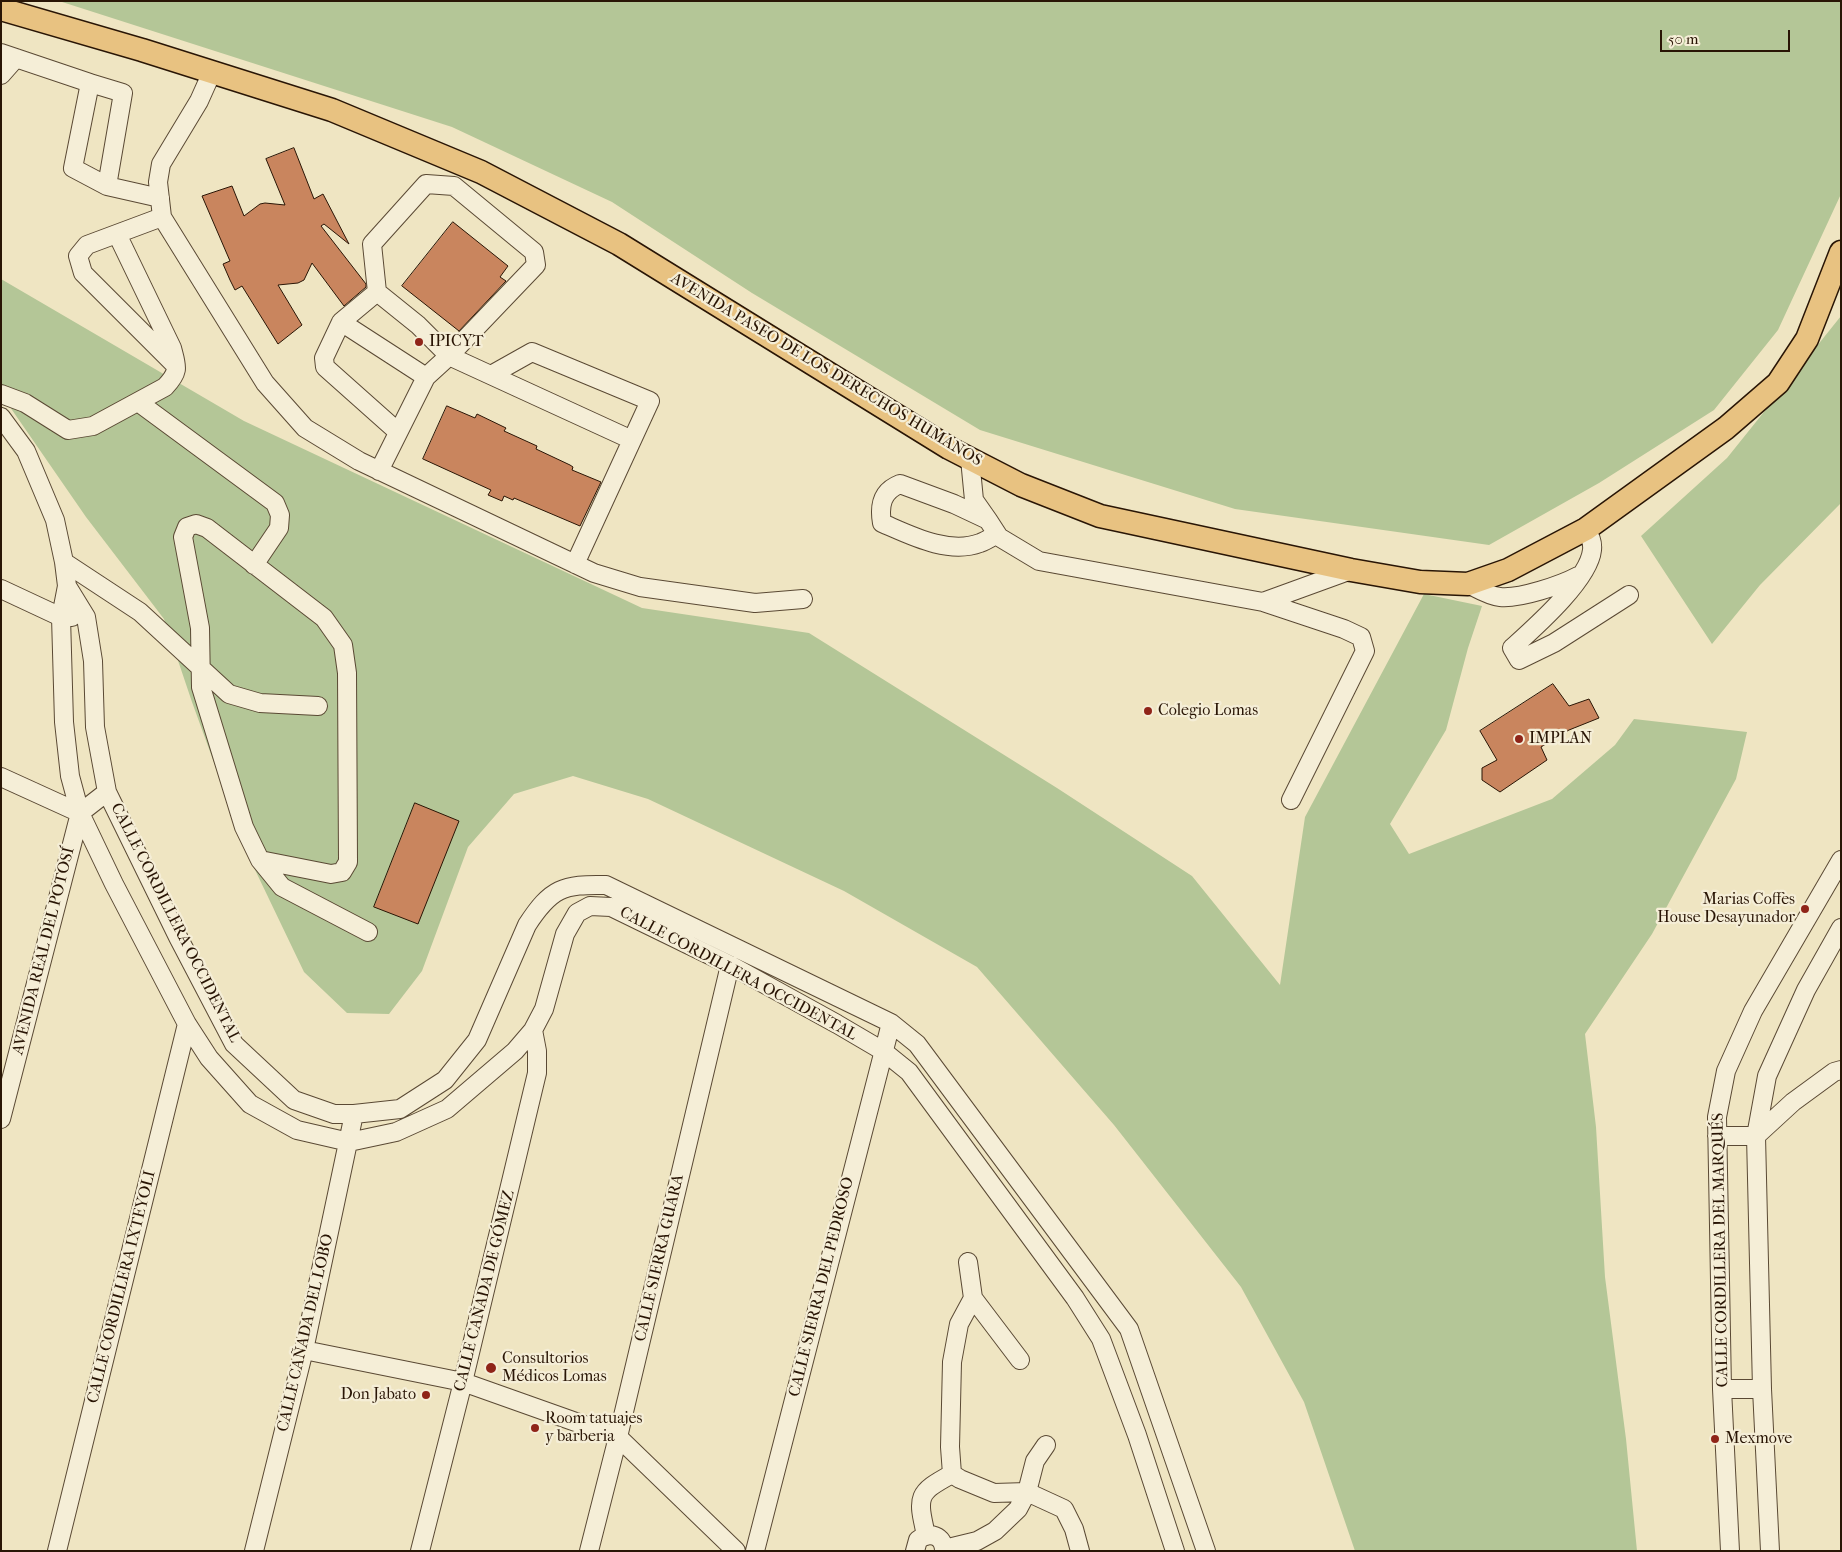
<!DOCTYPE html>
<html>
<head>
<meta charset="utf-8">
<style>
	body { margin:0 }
	#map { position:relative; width:1842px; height:1552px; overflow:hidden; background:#efe5c2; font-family:"IM FELL French Canon",serif }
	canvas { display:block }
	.frame { position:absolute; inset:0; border:2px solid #291505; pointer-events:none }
	.scale { position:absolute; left:1660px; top:30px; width:130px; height:22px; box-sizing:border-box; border:2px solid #291505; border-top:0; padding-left:6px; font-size:15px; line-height:18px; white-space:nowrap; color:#291505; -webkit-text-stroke:4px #f5eed7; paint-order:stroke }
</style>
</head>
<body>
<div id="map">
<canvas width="1842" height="1552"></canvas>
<div class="frame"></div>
<div class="scale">50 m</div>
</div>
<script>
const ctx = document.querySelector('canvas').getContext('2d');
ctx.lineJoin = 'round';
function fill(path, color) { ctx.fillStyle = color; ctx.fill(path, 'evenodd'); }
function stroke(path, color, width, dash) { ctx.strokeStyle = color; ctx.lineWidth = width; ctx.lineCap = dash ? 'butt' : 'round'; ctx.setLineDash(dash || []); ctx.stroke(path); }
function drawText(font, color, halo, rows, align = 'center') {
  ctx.font = font + ' "IM FELL French Canon",serif'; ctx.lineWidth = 4.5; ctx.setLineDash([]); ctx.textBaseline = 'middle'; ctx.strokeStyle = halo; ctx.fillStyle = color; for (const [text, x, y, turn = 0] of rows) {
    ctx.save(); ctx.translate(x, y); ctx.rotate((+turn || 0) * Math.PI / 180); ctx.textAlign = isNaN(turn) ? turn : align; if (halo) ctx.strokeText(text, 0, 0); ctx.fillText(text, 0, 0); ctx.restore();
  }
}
fill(new Path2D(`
	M59,1H1841V194L1778,330L1714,410L1599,483L1489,545L1235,509L980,430L752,293L612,202L452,127Z
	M1,279L244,421L642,608L809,633L1057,788L1192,876L1280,985L1305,817L1424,594L1482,606L1468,648L1446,730L1390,824L1409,854L1552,799L1615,745L1634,719L1747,732L1736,779L1652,934L1585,1034L1596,1127L1605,1277L1626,1439L1637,1551H1355L1304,1402L1241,1287L1114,1125L977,967L844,891L648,799L573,776L514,794L468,847L422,971L389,1014L347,1013L304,972L246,851L192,702L164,619L86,517L1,394Z
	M1841,316V503L1760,585L1712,644L1641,536L1727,458Z`), '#b4c697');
const building = new Path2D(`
	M294,148L314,199L323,194L349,244L324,224L321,226L366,284V287L344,306L312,263L304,280L298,283L278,285L302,325L278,344L242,286L235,290L230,280L223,264L230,261L202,196L232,186L244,216L260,204L265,203L285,205L266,159Z
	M453,222L508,266L500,277L506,281L459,331L402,286Z
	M447,406L475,418L477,414L506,428L504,431L537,446L536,449L570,465L573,467L572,470L601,482L580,526L514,498L513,500L504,496L502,501L488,495L491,490L423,459Z
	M1553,684L1569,706L1589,699L1599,718L1569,730L1541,747L1547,760L1500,792L1482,780V768L1497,760L1480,731Z
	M415,803L459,821L418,924L374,907Z`);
fill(building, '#c9855e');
stroke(building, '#291505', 1);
const minor = new Path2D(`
	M1,53L90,83
	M212,72L199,101L161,164L158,182L162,217L265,383L305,428L359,461L594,573L640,587L755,603L803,599
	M1,75L16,58
	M107,186L123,93L90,83L73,168L107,186L160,198
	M162,217L87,245L78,256L83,273L175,365
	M377,292L341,322L426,377
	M341,322L324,358L325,367L398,432
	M491,375L532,352L650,401L575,564
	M1,394L25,403L68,430L93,426L165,387C180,371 177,367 172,348L117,234
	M138,402L275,503L280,515L279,528L254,565
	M1,417L26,451L55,520L64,562L67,586L61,617L64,722L70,776L80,813L114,884L187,1024L209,1058L250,1104L297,1130L349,1142L396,1132L447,1109L515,1051L533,1030L544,1009L565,934L577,913L590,906L611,907L730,965L837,1024L883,1051L909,1072L1075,1298L1101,1339L1137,1435L1175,1551
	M970,459L974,500L988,520L999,537L1039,561L1263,602L1351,570
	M379,471L426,377L449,356L536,265L534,252L454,186L426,184L372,244L377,292L418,325L449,356L632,440
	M988,520L954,504L900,484C882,491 879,506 882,523C910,535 948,555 980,543C986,541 992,537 997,534
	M1586,529C1590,536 1593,542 1592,550C1589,580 1534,628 1512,648L1519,660L1554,643L1629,595
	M64,562L140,612L229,694L260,703L318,706
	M1468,584C1478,589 1489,596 1500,597C1520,599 1561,585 1578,576
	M67,586L86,617L93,661L95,727L107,792L178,937L234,1044L294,1100L334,1114H354L400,1109L445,1080L477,1040L527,925C551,888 563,884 606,885L891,1023L917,1044L1129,1329L1206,1551
	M1,589L61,617H72
	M1263,602L1344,629L1361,637L1365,651L1291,800
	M1,777L80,813L107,792
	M260,860L331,874L342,872L348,862L347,673L343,645L324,618L207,528L196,524L187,527L183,537L200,628L201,687L244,827L260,860L282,887L368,932
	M1,1119L80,813
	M1717,1136H1756L1793,1102L1834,1072L1841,1070
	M968,1262L973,1298L1020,1360
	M973,1298L959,1324L952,1362L950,1447L952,1474L960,1479L994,1493L1027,1492L1064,1509L1074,1529L1080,1551
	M304,1350L463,1382L618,1437L736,1551
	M1722,1389H1762
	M926,1535C917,1496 917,1493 952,1474
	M944,1549L977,1541L995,1531L1018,1509L1027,1492L1035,1461L1046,1445
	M57,1551L187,1024
	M254,1551L304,1350L354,1114
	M420,1551L463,1382L537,1073V1051L533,1030
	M589,1551L618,1437L730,965
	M755,1551L891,1023
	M915,1551L918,1540C929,1531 944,1535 944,1551
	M1730,1551L1722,1389L1717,1117L1726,1071L1753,1011L1841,860
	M1770,1551L1762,1389L1756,1136L1767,1076L1806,990L1841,928`);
const major = new Path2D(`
	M1,9L142,50L332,110L481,172L619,244L949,448L1021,485L1100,516L1351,570L1420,582L1468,584L1508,570L1586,529L1726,428L1778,383L1807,339L1841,252`);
stroke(minor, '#5a4934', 20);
stroke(major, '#291505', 25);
stroke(minor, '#f5eed7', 18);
stroke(major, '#e8c281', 22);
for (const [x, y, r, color] of [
	[419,342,5,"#8f2418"],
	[1148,711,5,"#8f2418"],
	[1519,739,5,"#8f2418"],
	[1805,909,5,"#8f2418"],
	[491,1368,6,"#8f2418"],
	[426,1395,5,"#8f2418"],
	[535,1428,5,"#8f2418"],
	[1715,1439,5,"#8f2418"]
]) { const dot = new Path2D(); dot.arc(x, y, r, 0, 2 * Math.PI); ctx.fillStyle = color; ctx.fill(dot); stroke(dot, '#f5eed7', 2); }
drawText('16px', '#291505', '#f5eed7', [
	["IPICYT",429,342],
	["Colegio Lomas",1158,711],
	["IMPLAN",1529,739],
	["Marias Coffes",1795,900,"right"],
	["House Desayunador",1795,918,"right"],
	["Consultorios",502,1359],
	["Médicos Lomas",502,1377],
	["Don Jabato",416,1395,"right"],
	["Room tatuajes",545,1419],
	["y barberia",545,1437],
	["Mexmove",1725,1439]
], 'left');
drawText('16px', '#291505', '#f5eed7', [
	["AVENIDA PASEO DE LOS DERECHOS HUMANOS",826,370,31],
	["CALLE CORDILLERA OCCIDENTAL",175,923,63],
	["AVENIDA REAL DEL POTOSÍ",44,951,-76],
	["CALLE CORDILLERA OCCIDENTAL",738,974,28],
	["CALLE CORDILLERA DEL MARQUÉS",1721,1250,-91],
	["CALLE SIERRA GUARA",660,1258,-77],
	["CALLE CORDILLERA IXTEYOLI",122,1287,-76],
	["CALLE SIERRA DEL PEDROSO",822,1287,-76],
	["CALLE CAÑADA DE GÓMEZ",485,1291,-76],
	["CALLE CAÑADA DEL LOBO",306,1333,-77]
]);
</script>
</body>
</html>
